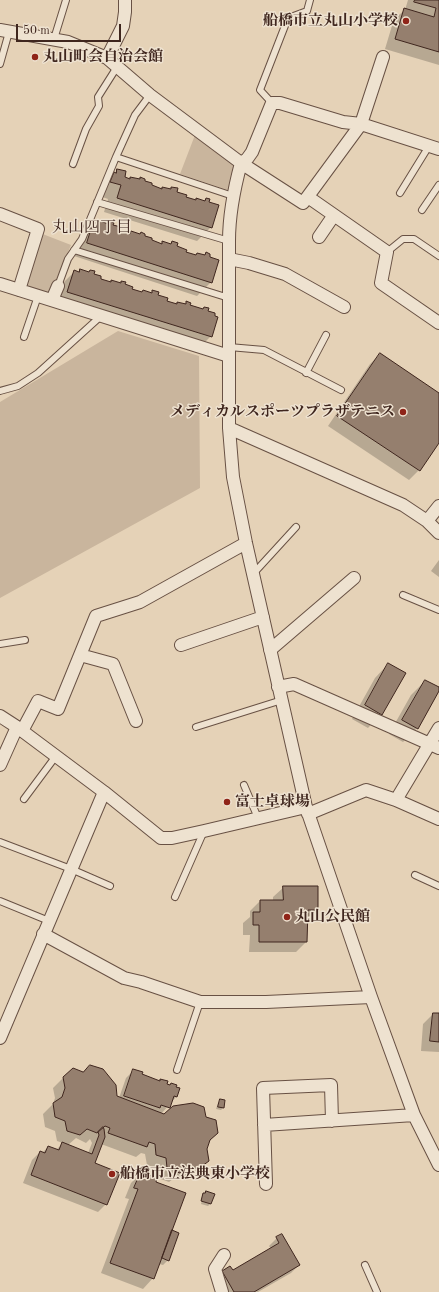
<!DOCTYPE html>
<html>
<head>
<meta charset="utf-8">
<style>
	body { margin:0 }
	#map { position:relative; width:439px; height:1292px; overflow:hidden; background:#e5d2b7; font-family:"Old Standard TT",serif }
	canvas { display:block }
	.scale { position:absolute; left:16px; top:24px; width:105px; height:18px; box-sizing:border-box; border:2px solid #3f261e; border-top:0; padding-left:5px; font-size:12px; line-height:14px; white-space:nowrap; color:#3f261e; -webkit-text-stroke:3px #eee2d0; paint-order:stroke }
</style>
</head>
<body>
<div id="map">
<canvas width="439" height="1292"></canvas>
<div class="scale">50 m</div>
</div>
<script>
const ctx = document.querySelector('canvas').getContext('2d');
ctx.lineJoin = 'round';
function fill(path, color) { ctx.fillStyle = color; ctx.fill(path, 'evenodd'); }
function stroke(path, color, width, dash) { ctx.strokeStyle = color; ctx.lineWidth = width; ctx.lineCap = dash ? 'butt' : 'round'; ctx.setLineDash(dash || []); ctx.stroke(path); }
function drawText(font, color, halo, rows, align = 'center') {
  ctx.font = font + ' "Old Standard TT","Noto Serif JP",serif'; ctx.lineWidth = 3; ctx.setLineDash([]); ctx.textBaseline = 'middle'; ctx.strokeStyle = halo; ctx.fillStyle = color; for (const [text, x, y, turn = 0] of rows) {
    ctx.save(); ctx.translate(x, y); ctx.rotate((+turn || 0) * Math.PI / 180); ctx.textAlign = isNaN(turn) ? turn : align; if (halo) ctx.strokeText(text, 0, 0); ctx.fillText(text, 0, 0); ctx.restore();
  }
}
fill(new Path2D(`
	M195,135L236,164L228,190L180,174Z
	M40,233L71,245L50,295L24,288Z
	M118,331L199,356L200,488L0,598V402Z`), '#c9b59d');
fill(new Path2D(`
	M408,0H439V65L385,49L394,19L405,10Z
	M118,170L123,178L129,180L131,178L161,189L162,188L170,190L172,188L176,192L185,198L195,201L197,199L203,201L206,199L208,203L211,227L197,241L104,212L108,199L97,195L100,187Z
	M94,222L107,224L110,222L118,231L129,234L131,232L144,236L150,241L161,244L163,243L170,245L172,243L176,247L185,253L195,256L197,254L203,256L206,253L211,282L197,296L74,256L80,236Z
	M75,271L78,272L80,271L93,274L99,280L110,283L112,281L120,284L122,282L131,290L142,293L151,294L153,291L156,296L166,301L176,305L178,303L184,305L187,302L189,306L202,310L204,308L207,312L211,336L197,350L54,305L61,285Z
	M380,354L439,394V441L419,470L409,480L328,426L370,364Z
	M439,560V577L431,571Z
	M388,664L381,714L368,728L352,719L375,678Z
	M425,681L417,728L403,742L389,734L411,695Z
	M284,887L317,909L307,919L306,942L296,952H249L250,935H243V923L250,917V911L260,901H273V897Z
	M433,1014H439V1052L421,1051L423,1024Z
	M134,1070L141,1075L159,1082L161,1080L169,1086L171,1084L176,1097L161,1114L205,1118L217,1133L208,1142L206,1149L208,1160L187,1179L177,1176L169,1182L158,1178L156,1168L147,1165L145,1154L141,1153L136,1157L101,1144L93,1164L106,1204L98,1212L23,1183L32,1160L40,1152L42,1153L48,1147L56,1150L63,1143L57,1141L55,1131L45,1127L43,1114L53,1104L55,1098L53,1088L64,1077L119,1098L126,1078ZM76,1138L86,1143L90,1139L92,1143L88,1153L68,1145Z
	M220,1100L223,1108L221,1110L216,1109L218,1103Z
	M141,1173L155,1183L171,1231L168,1260L163,1265L159,1264L153,1278L143,1289L101,1273L129,1199L125,1198L131,1183Z
	M204,1195L211,1203L208,1206L201,1204Z
	M277,1238L299,1265L291,1273L258,1292H222L214,1280L222,1272L230,1268L232,1272L271,1249L269,1246Z`), '#0003');
const building = new Path2D(`
	M415,0H439V52L395,39L404,8L434,17L436,8L414,2Z
	M117,169L126,171L125,177L130,179V177L140,179V177L145,179V181L152,183V185L162,189V187L171,189V187L178,188L177,192L187,195L186,197L196,200V198L205,201L206,198L210,199L209,202L219,205L212,228L117,198L121,185L110,182L114,172L116,173Z
	M94,221L98,223L99,221L109,224V221L114,223L113,225L121,227L120,230L130,234L131,231L140,234L141,232L145,234V236L152,238V240L162,244V241L171,244L172,241L178,243L177,246L187,250L186,252L196,255L197,253L205,255L206,252L210,254V257L219,260L212,283L87,243Z
	M80,269L89,272L90,270L95,271L94,274L101,276V279L111,282V280L121,283V281L126,282L125,284L133,287L132,289L142,292L143,290L152,293V290L159,292L158,295L168,298L167,301L177,304V302L186,304V301L191,303L190,305L203,309L204,307L209,308L208,311L215,313V316L218,317L212,337L67,292L74,270L79,272Z
	M380,353L439,393V443L420,471L337,416Z
	M388,663L406,673L382,715L365,705Z
	M425,680L439,687V691L418,729L402,720Z
	M283,886H318V910H308L307,942H259V925H253V912H260V900H283Z
	M433,1013H439V1042L430,1041Z
	M90,1065L103,1069L116,1085L117,1096L164,1114L173,1106L193,1103L204,1107L206,1117L216,1120L218,1133L210,1140L207,1149L209,1161L198,1169L188,1166L180,1173L167,1168L166,1158L156,1155L155,1144L149,1142L147,1147L108,1133L110,1128L105,1126L97,1133L87,1129L80,1135L67,1131L65,1121L55,1117L53,1103L62,1097L65,1088L63,1077L73,1068L83,1072Z
	M133,1069L143,1072L142,1074L160,1081V1079L168,1081L167,1084L170,1085L171,1083L177,1085L176,1087L180,1088L177,1097L174,1096L170,1108L161,1105L160,1108L124,1096Z
	M220,1099L225,1100L224,1108L218,1107Z
	M103,1127L104,1129L105,1137L95,1163L120,1173L107,1205L31,1175L40,1151L45,1153L48,1146L59,1150L62,1142L92,1154L99,1135L98,1132Z
	M141,1172L157,1178L156,1182L186,1193L154,1279L110,1263L138,1189L134,1188Z
	M206,1191L215,1194L211,1204L201,1201L203,1193H205Z
	M172,1230L179,1233L169,1261L162,1258Z
	M282,1234L300,1265L254,1292H234L222,1271L230,1266L233,1270L279,1243L276,1237Z`);
fill(building, '#957f6e');
stroke(building, '#3f261e', 1);
const lane = new Path2D(`
	M54,39L66,0
	M0,64L9,32
	M272,103L260,90L288,18L307,11L310,0
	M116,157L233,196
	M73,164L86,129L99,106L98,97L117,67
	M400,193L429,146
	M97,202L229,241
	M422,210L439,185
	M74,250L229,298
	M387,252L403,239H414L439,256
	M58,286L68,259L82,239L116,157L135,115L150,95
	M24,337L38,296
	M229,347L264,350L341,390
	M306,373L326,335
	M0,391L18,386L38,373L101,316
	M253,574L296,527
	M403,595L439,610
	M0,644L25,640
	M196,727L282,700
	M244,785L258,818
	M24,799L56,756
	M0,842L71,869L110,886
	M415,875L439,886
	M175,897L204,831
	M0,901L49,921
	M177,1070L200,1002
	M365,1265L377,1292`);
const street = new Path2D(`
	M0,30L68,42L107,58L150,95L241,163L303,203L361,124L383,57
	M107,58L123,26L125,12V0
	M439,149L361,124L343,122L280,103H272L252,152L247,159L241,163C234,189 229,214 229,241V428L233,477L246,543L306,807L371,997L414,1115L439,1165
	M308,197L387,252L381,283L439,323
	M0,214L38,229L19,290
	M319,237L334,215
	M229,259L249,263L285,274L344,307
	M0,284L229,356
	M52,300L58,286
	M229,428L403,505L427,521L439,533
	M427,521L439,506
	M181,645L263,617
	M270,650L354,578
	M80,655L113,664L136,721
	M278,687L294,684L439,748
	M0,716L17,727L104,792L161,838H172L204,831L306,807
	M22,731L38,701L58,709L96,616L140,602L246,543
	M0,765L17,727
	M396,800L439,728
	M308,814L366,790L396,800L439,819
	M43,934L124,978L141,982L200,1002H266L371,997
	M0,1038L104,792
	M264,1125L414,1115
	M266,1184L263,1088L331,1085L332,1121
	M222,1292L215,1269L224,1255`);
stroke(lane, '#685144', 8);
stroke(street, '#685144', 14);
stroke(lane, '#eee2d0', 6);
stroke(street, '#eee2d0', 12);
for (const [x, y, r, color] of [
	[406,21,4,"#8f2418"],
	[35,57,4,"#8f2418"],
	[403,412,4,"#8f2418"],
	[227,802,4,"#8f2418"],
	[287,917,4,"#8f2418"],
	[112,1174,4,"#8f2418"]
]) { const dot = new Path2D(); dot.arc(x, y, r, 0, 2 * Math.PI); ctx.fillStyle = color; ctx.fill(dot); stroke(dot, '#eee2d0', 1.5); }
drawText('bold 15px', '#3f261e', '#eee2d0', [
	["船橋市立丸山小学校",398,21,"right"],
	["丸山町会自治会館",43,57],
	["メディカルスポーツプラザテニス",395,412,"right"],
	["富士卓球場",235,802],
	["丸山公民館",295,917],
	["船橋市立法典東小学校",120,1174]
], 'left');
drawText('16px', '#3f261e', '#eee2d0', [
	["丸山四丁目",92,228]
]);
</script>
</body>
</html>
